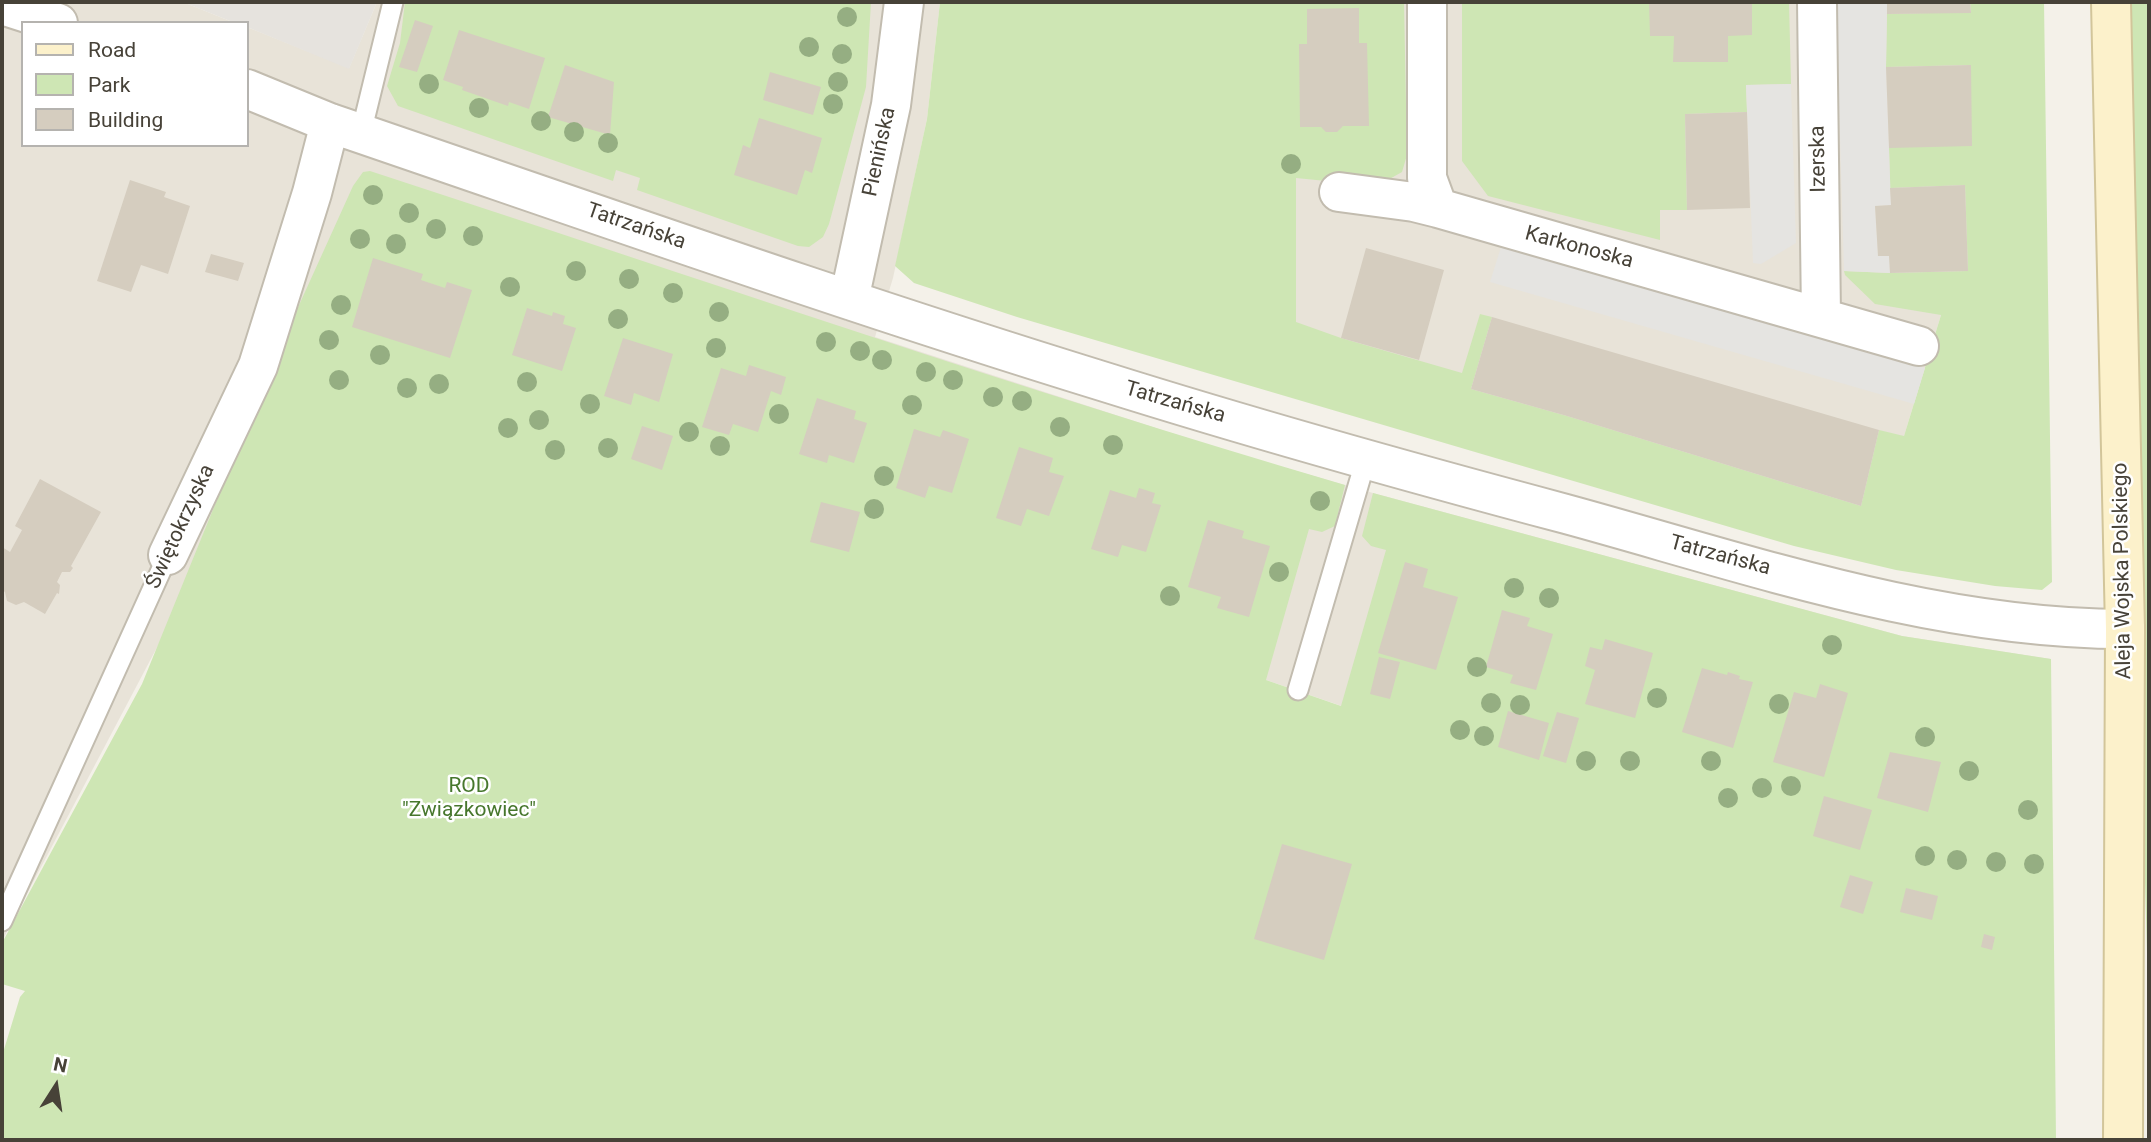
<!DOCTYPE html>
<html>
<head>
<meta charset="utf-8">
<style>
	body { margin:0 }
	#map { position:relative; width:2151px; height:1142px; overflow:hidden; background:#f4f1e9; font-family:Roboto,sans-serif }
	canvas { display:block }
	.frame { position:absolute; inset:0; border:4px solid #474238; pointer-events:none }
	.legend { position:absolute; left:21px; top:21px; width:228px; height:126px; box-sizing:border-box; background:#fff; border:2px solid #b5b3af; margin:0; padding:9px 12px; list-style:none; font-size:21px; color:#474238 }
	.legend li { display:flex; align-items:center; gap:14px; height:35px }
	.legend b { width:35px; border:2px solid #b5b3af }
	.north { position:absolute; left:21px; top:1051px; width:70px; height:70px; -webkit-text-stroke:5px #fff; paint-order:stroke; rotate:12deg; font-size:19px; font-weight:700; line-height:28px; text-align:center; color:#474238 }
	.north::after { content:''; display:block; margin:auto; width:24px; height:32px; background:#474238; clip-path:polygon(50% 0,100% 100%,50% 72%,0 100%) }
</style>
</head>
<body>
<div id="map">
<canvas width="2151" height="1142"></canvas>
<div class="frame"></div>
<ul class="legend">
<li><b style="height:9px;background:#fcf1cb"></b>Road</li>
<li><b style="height:19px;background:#cee6b4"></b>Park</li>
<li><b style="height:19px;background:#d5cdbf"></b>Building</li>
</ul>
<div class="north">N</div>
</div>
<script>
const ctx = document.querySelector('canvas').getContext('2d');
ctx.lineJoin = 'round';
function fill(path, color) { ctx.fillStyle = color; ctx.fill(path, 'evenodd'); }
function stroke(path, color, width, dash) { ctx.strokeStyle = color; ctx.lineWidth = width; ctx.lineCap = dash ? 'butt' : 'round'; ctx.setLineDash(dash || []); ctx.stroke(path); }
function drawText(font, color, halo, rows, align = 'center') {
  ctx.font = font + ' Roboto,sans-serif'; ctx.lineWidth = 5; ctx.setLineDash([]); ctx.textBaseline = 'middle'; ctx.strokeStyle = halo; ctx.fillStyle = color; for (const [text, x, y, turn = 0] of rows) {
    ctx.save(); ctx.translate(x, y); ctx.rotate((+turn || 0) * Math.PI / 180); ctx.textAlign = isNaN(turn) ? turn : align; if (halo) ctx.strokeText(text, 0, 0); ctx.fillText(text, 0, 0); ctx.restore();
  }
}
fill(new Path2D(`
	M2,2H183L235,23H23V145H247V27L349,68L377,2H940L927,119L893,278L875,337L1230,452L1373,493L1902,636L2051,659L1452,744L1266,680L211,545L2,941Z
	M1258,2H2011L2020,310L1941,315L1875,531L1298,361L1295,311Z`), '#e8e3d8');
fill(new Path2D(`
	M183,2H377L349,69L247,27V23H235Z`), '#e6e3de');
fill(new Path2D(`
	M405,2H871L866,87L829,224L823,237L809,247L798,246L637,190L640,178L616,170L613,181L398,106L387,86L400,43Z
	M940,2H1404L1407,155L1402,172L1377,186L1296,178V322L1341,338L1462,373L1480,314L1492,317L1471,389L1567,416L1861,506L1879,430L1904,436L1941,315L1875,304L1845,275L1844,271L1890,273L1968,271L1965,185L1890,188L1889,148L1970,65L1886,67L1887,14L1971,12L1970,2H2044L2052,582L2042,590L1995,586L1896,570L1794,546L1017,317L914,283L895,266L927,119Z
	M1462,2H1789L1791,84L1746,85L1747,112L1685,114L1687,210H1660V240L1488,196L1462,161Z
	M2129,2H2149V1023L2145,882Z
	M370,171C695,277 1018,389 1345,485L1335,526L1322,532L1309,529L1266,680L1341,706L1386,550L1371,546L1362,536L1373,493L1902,636L2051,659L2056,1140H2V1056L20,997L25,991L2,984V943L142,684L271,367L353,186L363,172Z`), '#cee6b4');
fill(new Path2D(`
	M1836,2H1887L1886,67L1891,205L1875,206L1878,256H1889L1890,273L1844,271Z
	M1791,84L1796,243L1761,264L1753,263L1746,85Z
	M1502,244L1925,368L1914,404L1490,282Z`), '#e5e4e1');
fill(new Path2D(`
	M1649,2H1752V35L1728,36V62H1673L1674,36H1650Z
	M1887,2H1970L1971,13L1887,14Z
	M1359,8V43H1367L1369,126H1343L1337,132H1326L1321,127H1300L1299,44H1307V9Z
	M415,20L433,26L417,72L399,67Z
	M459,30L545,58L529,109L509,102L508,106L462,90L463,87L443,80Z
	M565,65L614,82L610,135L548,117Z
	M1971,65L1972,146L1889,148L1886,67Z
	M770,72L821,87L813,115L763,100Z
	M1747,112L1750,208L1687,210L1685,114Z
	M759,118L822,138L812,173L805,170L797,195L734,175L743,145L750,148Z
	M130,180L166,192L164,197L190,206L168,274L141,265L131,292L97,281Z
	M1965,185L1968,271L1890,273L1889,256H1878L1875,206L1891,205L1890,188Z
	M1366,248L1444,270L1419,360L1341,338Z
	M211,254L244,263L238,281L205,272Z
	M373,258L423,274L421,280L445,288L447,282L472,290L450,358L352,327Z
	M527,308L552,316L553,312L565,316L563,324L576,328L562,371L512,355Z
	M1492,317L1879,430L1861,506L1567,416L1471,389Z
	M623,338L673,354L659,402L634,393L631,405L604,396Z
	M749,365L786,377L781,395L771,391L758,432L733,424L729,435L702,427L721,368L746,376Z
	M817,398L856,411L854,419L867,423L854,463L829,455L827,463L799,454Z
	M642,426L673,436L662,470L631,459Z
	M914,429L940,437L943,430L969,439L952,493L929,486L925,498L896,488Z
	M1019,447L1053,458L1049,472L1064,476L1049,516L1027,509L1021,526L996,518Z
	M40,479L101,512L71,566L73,568L70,572H62L57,582L60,585L59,594L57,593L45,614L24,602L16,605L7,601L5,592L2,590V547L10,552L22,530L15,526Z
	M1139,488L1155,493L1152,503L1161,505L1146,552L1122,545L1118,557L1091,549L1110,490L1136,498Z
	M821,502L860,512L849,552L810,542Z
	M1208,520L1244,531L1242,538L1270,546L1249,617L1217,608L1221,597L1188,587Z
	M1405,562L1428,569L1423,587L1458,597L1436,670L1378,653Z
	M1502,610L1530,618L1527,626L1553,634L1536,690L1510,683L1513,675L1486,667Z
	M1605,639L1653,653L1635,718L1585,704L1595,670L1585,666L1590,647L1602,650Z
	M1379,657L1400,662L1390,699L1370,694Z
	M1702,668L1727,675L1728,672L1740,676L1739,679L1753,682L1733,748L1682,732Z
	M1820,684L1848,693L1824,777L1773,762L1794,692L1816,698Z
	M1508,711L1549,723L1539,760L1498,747Z
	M1557,712L1579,718L1566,763L1543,756Z
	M1890,752L1941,762L1928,812L1877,798Z
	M1824,796L1872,810L1860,850L1813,836Z
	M1282,844L1352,864L1324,960L1254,939Z
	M1850,875L1873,882L1863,914L1840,907Z
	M1906,888L1938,896L1932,920L1900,912Z
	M1984,934L1995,937L1992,950L1981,947Z`), '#d5cdbf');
const lane = new Path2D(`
	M361,133L393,2
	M1298,690L1366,459
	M2,921L168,555`);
const street = new Path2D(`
	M1427,2V178L1438,208L1919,346
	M1817,2L1821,316
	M2,5L58,23
	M247,89L330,123C588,211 845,302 1105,382C1258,430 1412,473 1566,514C1749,564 1934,629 2125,629
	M1339,192L1414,202L1438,208
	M849,300L891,105L904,2
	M168,555L258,366L312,193L330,123`);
const secondary = new Path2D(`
	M2111,2L2125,629L2123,1140`);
stroke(lane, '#c2bcaf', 23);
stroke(street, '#c2bcaf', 42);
stroke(secondary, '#d2c59a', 42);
stroke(lane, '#fff', 19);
stroke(street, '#fff', 38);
stroke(secondary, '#fcf1cb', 38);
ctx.fillStyle = '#95ae82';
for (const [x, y] of [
	[847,17],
	[809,47],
	[842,54],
	[838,82],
	[429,84],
	[833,104],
	[479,108],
	[541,121],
	[574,132],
	[608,143],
	[1291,164],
	[373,195],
	[409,213],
	[436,229],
	[473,236],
	[360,239],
	[396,244],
	[576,271],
	[629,279],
	[510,287],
	[673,293],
	[341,305],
	[719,312],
	[618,319],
	[329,340],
	[826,342],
	[716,348],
	[860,351],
	[380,355],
	[882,360],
	[926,372],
	[339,380],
	[953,380],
	[527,382],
	[439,384],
	[407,388],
	[993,397],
	[1022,401],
	[590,404],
	[912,405],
	[779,414],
	[539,420],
	[1060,427],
	[508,428],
	[689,432],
	[1113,445],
	[720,446],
	[608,448],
	[555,450],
	[884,476],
	[1320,501],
	[874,509],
	[1279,572],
	[1514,588],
	[1170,596],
	[1549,598],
	[1832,645],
	[1477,667],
	[1657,698],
	[1491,703],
	[1779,704],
	[1520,705],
	[1460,730],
	[1484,736],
	[1925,737],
	[1586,761],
	[1630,761],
	[1711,761],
	[1969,771],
	[1791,786],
	[1762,788],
	[1728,798],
	[2028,810],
	[1925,856],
	[1957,860],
	[1996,862],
	[2034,864]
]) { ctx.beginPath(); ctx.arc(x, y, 10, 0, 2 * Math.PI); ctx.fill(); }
drawText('21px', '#474238', '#fff', [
	["Pienińska",880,152,-78],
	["Izerska",1819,159,-91],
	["Tatrzańska",636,227,19],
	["Karkonoska",1579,248,15],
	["Tatrzańska",1175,403,16],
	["Świętokrzyska",181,527,-65],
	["Tatrzańska",1720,556,15],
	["Aleja Wojska Polskiego",2123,571,-91]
]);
drawText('21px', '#47772d', '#fff', [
	["ROD",469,787],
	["\"Związkowiec\"",469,811]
]);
</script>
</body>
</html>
